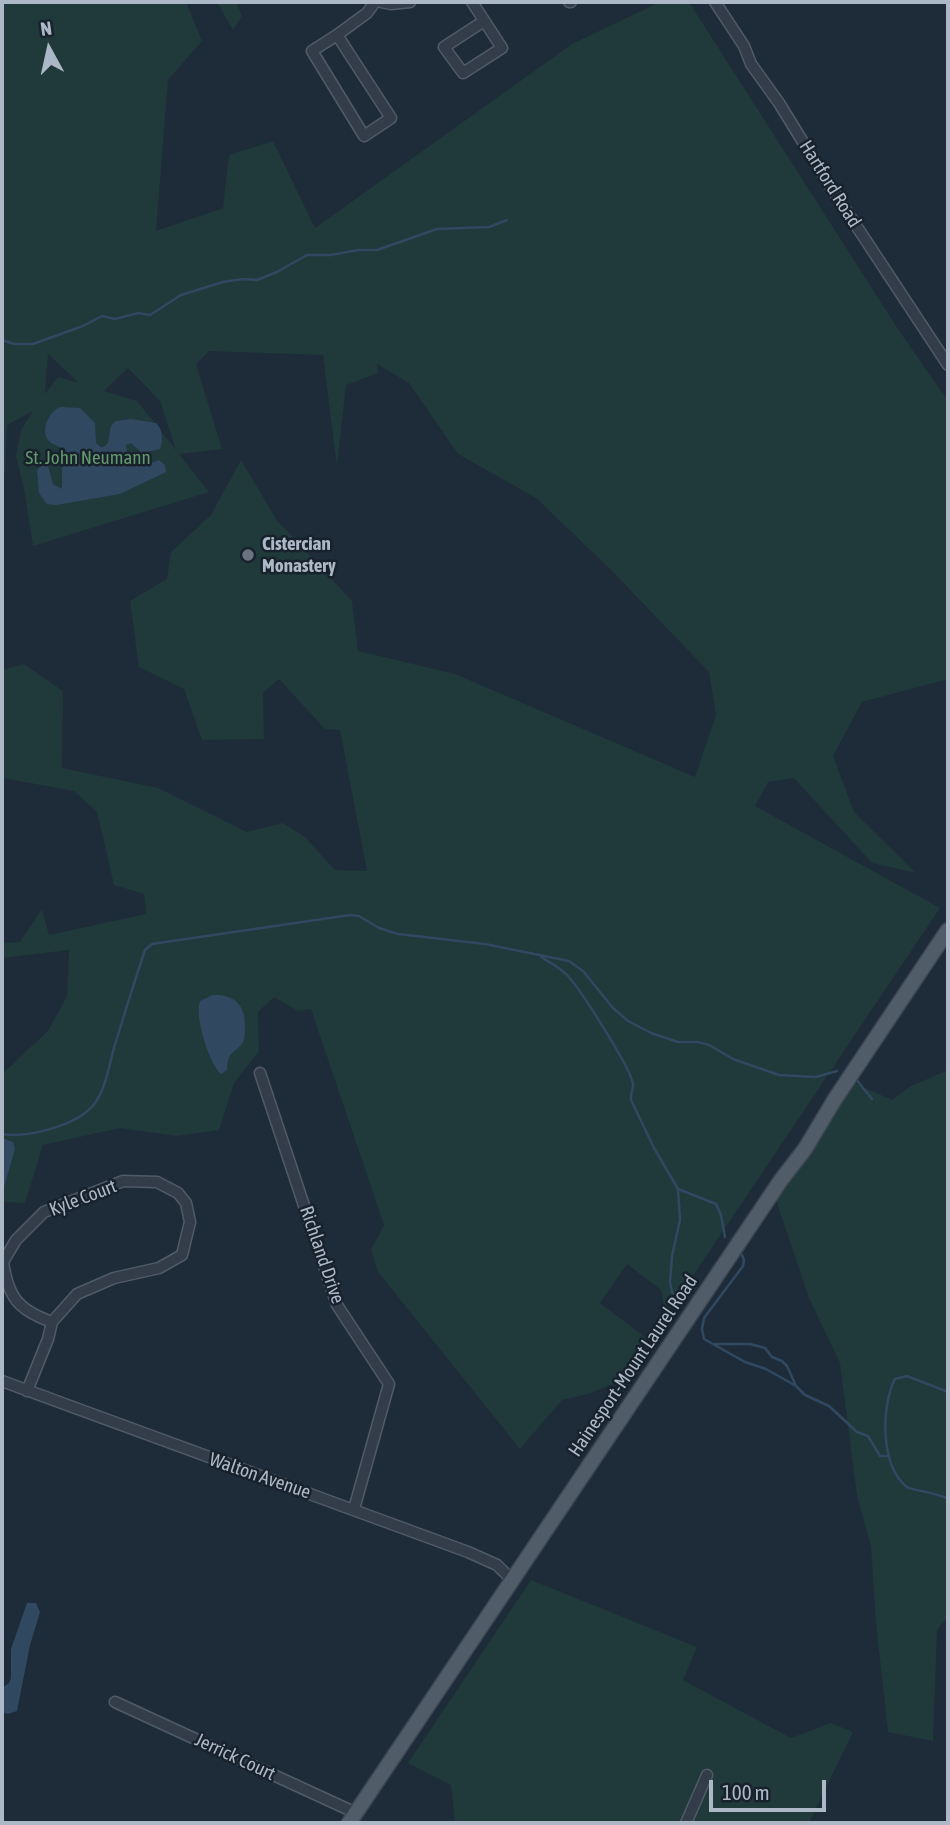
<!DOCTYPE html>
<html>
<head>
<meta charset="utf-8">
<style>
	body { margin:0 }
	#map { position:relative; width:950px; height:1825px; overflow:hidden; background:#1e2c39; font-family:"Asap Condensed",sans-serif }
	canvas { display:block }
	.frame { position:absolute; inset:0; border:4px solid #acb8c6; pointer-events:none }
	.north { position:absolute; left:14px; top:14px; width:70px; height:70px; -webkit-text-stroke:5px #18222d; paint-order:stroke; rotate:352deg; font-size:19px; font-weight:700; line-height:28px; text-align:center; color:#acb8c6 }
	.north::after { content:''; display:block; margin:auto; width:24px; height:32px; background:#acb8c6; clip-path:polygon(50% 0,100% 100%,50% 72%,0 100%) }
	.scale { position:absolute; left:709px; top:1780px; width:117px; height:32px; box-sizing:border-box; border:4px solid #acb8c6; border-top:0; padding-left:9px; font-size:21px; line-height:24px; white-space:nowrap; color:#acb8c6; -webkit-text-stroke:5px #18222d; paint-order:stroke }
</style>
</head>
<body>
<div id="map">
<canvas width="950" height="1825"></canvas>
<div class="frame"></div>
<div class="north">N</div>
<div class="scale">100 m</div>
</div>
<script>
const ctx = document.querySelector('canvas').getContext('2d');
ctx.lineJoin = 'round';
function fill(path, color) { ctx.fillStyle = color; ctx.fill(path, 'evenodd'); }
function stroke(path, color, width, dash) { ctx.strokeStyle = color; ctx.lineWidth = width; ctx.lineCap = dash ? 'butt' : 'round'; ctx.setLineDash(dash || []); ctx.stroke(path); }
function drawText(font, color, halo, rows, align = 'center') {
  ctx.font = font + ' "Asap Condensed",sans-serif'; ctx.lineWidth = 5; ctx.setLineDash([]); ctx.textBaseline = 'middle'; ctx.strokeStyle = halo; ctx.fillStyle = color; for (const [text, x, y, turn = 0] of rows) {
    ctx.save(); ctx.translate(x, y); ctx.rotate((+turn || 0) * Math.PI / 180); ctx.textAlign = isNaN(turn) ? turn : align; if (halo) ctx.strokeText(text, 0, 0); ctx.fillText(text, 0, 0); ctx.restore();
  }
}
fill(new Path2D(`
	M2,2H186L202,41L168,80L156,231L223,208L229,155L273,141L315,228L572,44L660,2H689L898,329L948,401V679L862,702L833,756L854,812L916,873L872,863L794,778L768,782L755,806L940,908L666,1316L661,1290L627,1264L600,1303L649,1340L622,1380L588,1394L562,1400L520,1449L378,1272L371,1250L384,1225L311,1009L298,1011L274,997L258,1012L259,1051L234,1083L219,1130L177,1136L120,1128L43,1145L25,1203L2,1202V1074L48,1031L67,996L69,950L2,958V943L20,942L42,909L49,935L146,914L144,894L114,885L97,812L74,791L2,778V670L24,664L63,691L62,768L158,788L247,832L283,823L305,837L335,870L367,871L340,730L325,729L279,679L263,693L264,739L202,740L184,689L139,667L130,601L167,579L171,552L211,515L241,460L276,519L352,601L358,651L455,674L695,777L716,715L709,672L610,569L536,498L458,454L409,383L377,364L378,373L346,385L337,466L323,355L209,351L196,364L222,449L179,454L209,492L33,546L24,489L16,456L21,430L33,411L7,425L5,475L2,466ZM48,354L79,383L58,377L45,394ZM128,368L160,401L176,450L137,401L104,391Z
	M217,2H236L242,16L233,30Z
	M948,1070V1616L937,1630L933,1741L888,1732L876,1623L871,1546L857,1496L840,1363L809,1298L776,1200L850,1081L892,1100L909,1087Z
	M531,1580L697,1647L683,1680L791,1738L831,1723L853,1732L809,1823H455L451,1785L408,1763Z`), '#20393a');
fill(new Path2D(`
	M61,407L80,408L95,423L96,443L102,448L108,443L111,426L116,421L131,419L156,423C163,429 163,441 160,449L142,453L131,443L126,445L127,451L137,466H143L159,460L165,465L166,472L120,494L56,505L47,504L39,493L37,470L42,465L48,466L53,484L62,489V468L69,458L66,451C62,447 55,446 50,442C39,432 49,410 61,407Z
	M213,995C233,994 245,1004 245,1025C245,1030 245,1037 243,1042C235,1055 228,1048 227,1070L221,1074C209,1064 194,1015 200,1001Z
	M2,1138L13,1142L15,1149L2,1194Z
	M27,1603H36L40,1612L30,1645L17,1711L8,1714L2,1712V1688L9,1683L11,1678V1649Z`), '#304961');
stroke(new Path2D(`
	M2,340L14,344H33L83,326L102,316L115,319L138,313L150,315L181,295L223,282L243,279L257,280L277,272L307,255H331L358,250H377L437,229L489,227L507,220
	M541,957C551,963 561,968 568,976C580,989 633,1071 633,1085C633,1091 630,1094 631,1100L654,1148L678,1189L680,1220L672,1256L670,1282L672,1292L681,1303
	M855,1078L872,1099
	M2,1134C27,1138 78,1126 95,1103C106,1088 109,1065 114,1048C124,1015 134,983 145,950L152,944L350,915L359,916L379,928L398,934L485,944L569,961L583,971L613,1008L628,1021L651,1033L678,1042H698L709,1045L733,1059L779,1075L816,1077L837,1071
	M678,1189L716,1204L721,1215L725,1237
	M742,1255L744,1260L743,1266L704,1318L702,1329L704,1339L745,1362L766,1369L796,1386
	M715,1344H750L765,1348L772,1357L782,1361L787,1366L796,1386L805,1395L829,1406L857,1432L868,1436L880,1456H887
	M948,1392L907,1376L895,1379C881,1406 880,1466 907,1487C913,1491 936,1492 948,1499`), '#304961', 2.5);
const minor = new Path2D(`
	M381,2L391,4L410,2
	M472,2L502,48L463,73L444,47L484,21
	M569,2H571
	M715,2L744,46L751,64L779,103L830,186L948,365
	M337,35L391,118L364,136L312,51Z
	M337,35L367,13L375,2
	M260,1073L337,1305L389,1384L354,1509
	M2,1381L468,1552L497,1565L512,1580
	M27,1391L48,1339L52,1322L77,1294L114,1278L159,1268L182,1255L190,1222L186,1203L178,1193L157,1182L123,1181L44,1212L16,1240L3,1262C8,1297 18,1310 52,1322
	M115,1702L356,1813
	M686,1823L707,1775`);
const major = new Path2D(`
	M349,1823L781,1180L805,1149L835,1099L948,930`);
stroke(minor, '#505b67', 13);
stroke(major, '#3c4653', 17);
stroke(minor, '#323d49', 10);
stroke(major, '#505d69', 14);
for (const [x, y, r, color] of [
	[248,555,7,"#6b7280"]
]) { const dot = new Path2D(); dot.arc(x, y, r, 0, 2 * Math.PI); ctx.fillStyle = color; ctx.fill(dot); stroke(dot, '#18222d', 2.5); }
drawText('19px', '#acb8c6', '#18222d', [
	["Hartford Road",830,184,58],
	["Kyle Court",83,1198,-21],
	["Richland Drive",322,1255,71],
	["Hainesport-Mount Laurel Road",633,1366,-56],
	["Walton Avenue",260,1476,19],
	["Jerrick Court",235,1757,25]
]);
drawText('19px', '#62986b', '#18222d', [
	["St. John Neumann",88,458]
]);
drawText('bold 19px', '#acb8c6', '#18222d', [
	["Cistercian",262,544],
	["Monastery",262,566]
], 'left');
</script>
</body>
</html>
